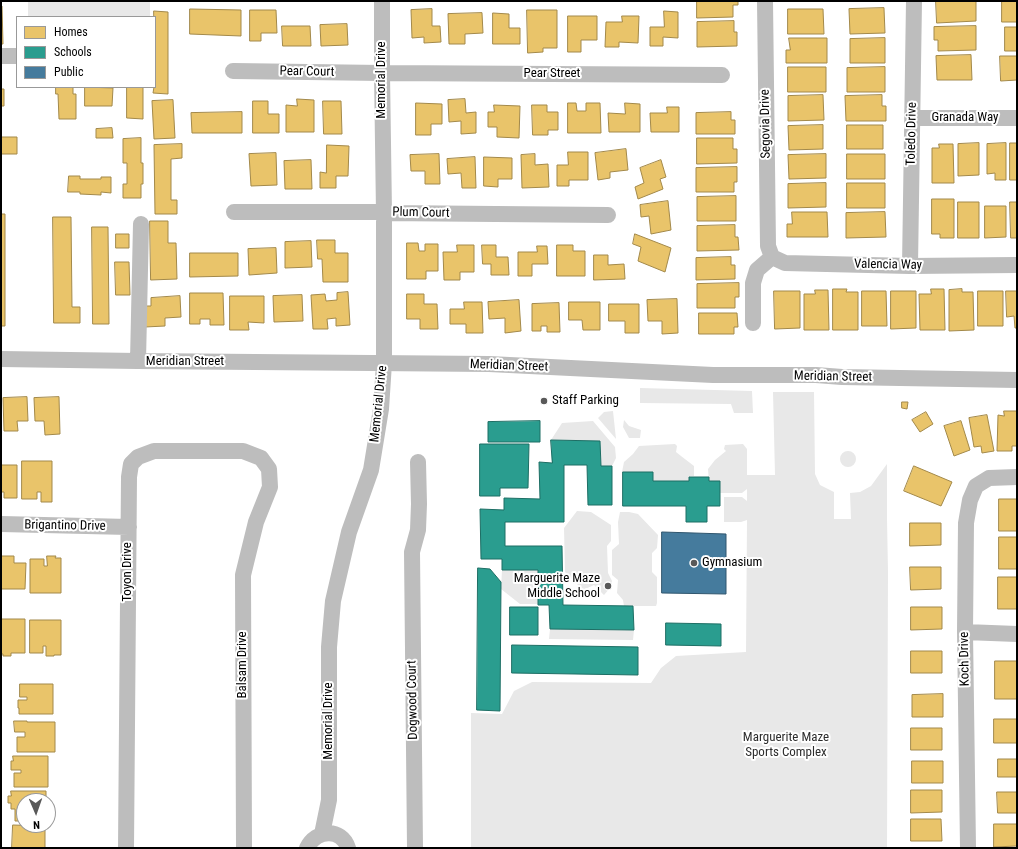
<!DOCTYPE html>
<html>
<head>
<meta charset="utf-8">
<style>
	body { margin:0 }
	#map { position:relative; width:1018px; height:849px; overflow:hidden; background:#fff; font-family:"Roboto Condensed",sans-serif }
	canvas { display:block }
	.frame { position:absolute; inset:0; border:2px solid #000; pointer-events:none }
	.legend { position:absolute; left:16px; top:16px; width:140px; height:72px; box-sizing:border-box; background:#fff; border:1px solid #999; margin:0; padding:5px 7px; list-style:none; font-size:12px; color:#000 }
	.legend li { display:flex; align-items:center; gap:8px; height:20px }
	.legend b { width:20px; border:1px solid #999 }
	.north { position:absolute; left:16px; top:793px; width:40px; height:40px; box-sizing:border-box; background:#fff; border:1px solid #999; border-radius:50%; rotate:178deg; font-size:11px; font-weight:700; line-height:16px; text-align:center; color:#000 }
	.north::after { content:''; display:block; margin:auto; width:14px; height:18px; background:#595959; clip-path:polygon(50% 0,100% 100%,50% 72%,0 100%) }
</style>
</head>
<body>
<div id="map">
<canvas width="1018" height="849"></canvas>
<div class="frame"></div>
<ul class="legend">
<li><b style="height:11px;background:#e9c46a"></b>Homes</li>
<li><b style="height:11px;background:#2a9d8f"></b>Schools</li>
<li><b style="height:11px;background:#457b9d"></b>Public</li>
</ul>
<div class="north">N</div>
</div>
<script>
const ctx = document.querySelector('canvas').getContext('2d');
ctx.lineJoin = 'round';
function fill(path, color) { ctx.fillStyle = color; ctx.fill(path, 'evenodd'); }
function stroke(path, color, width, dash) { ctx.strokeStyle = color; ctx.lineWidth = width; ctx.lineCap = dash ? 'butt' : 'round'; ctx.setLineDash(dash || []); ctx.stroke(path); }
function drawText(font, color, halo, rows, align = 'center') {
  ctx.font = font + ' "Roboto Condensed",sans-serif'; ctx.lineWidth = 4; ctx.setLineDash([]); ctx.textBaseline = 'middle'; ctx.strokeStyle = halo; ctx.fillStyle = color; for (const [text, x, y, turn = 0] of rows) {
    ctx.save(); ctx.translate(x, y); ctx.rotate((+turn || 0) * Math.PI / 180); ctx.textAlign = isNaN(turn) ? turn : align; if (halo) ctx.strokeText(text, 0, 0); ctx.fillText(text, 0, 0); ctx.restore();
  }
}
fill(new Path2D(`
	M28,1H150V17H28Z
	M640,388L752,391L753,413H734L731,404L640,403Z
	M773,392H814L815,474L820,485L834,492V519H851L850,493L860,492L871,486L887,464V519L888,572L887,848H471V713L502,714L514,691L532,682L651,683L661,668L676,656L746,652L747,520L741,522H724V497H742L747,501V489L742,493H720V481H709L708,469L715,460L726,451L724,449L725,445L743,444L747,449V475H775Z
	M613,411L616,439L598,418L604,412Z
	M624,420L629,426L641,430L640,438H629L623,427Z
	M593,421L615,447L616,458L612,466H601L600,441L551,440L562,423Z
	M675,444L677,446L676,452L681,456L694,466V476H690V482L653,481L652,472H622L624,462L633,454L639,446Z
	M840 459a8 8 0 1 1 16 0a8 8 0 1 1-16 0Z
	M577,511L591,512L611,525V541L607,546L608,573L612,581L610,588L604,595L594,585L583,590L565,572L564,528Z
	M620,512H629L638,514L658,535L657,548L652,553V572L657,577V603L656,606H624L623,600L617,593L618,580L612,575V550L619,544L618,522Z
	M502,570H538V604H520L501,589Z
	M550,629L634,630L633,640L549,639Z`), '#e8e8e8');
const homes = new Path2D(`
	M697,1H738V5H733V17L697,18Z
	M936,1H976V21L937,23Z
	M1002,1H1017V22H1002Z
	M1,6H2L3,44H1Z
	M884,8L885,33L850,34L849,9Z
	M190,9L241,10V36L190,34Z
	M432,9V26H440L441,42L424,43V37L412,38L411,10Z
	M788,9H823L824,34H788Z
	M250,10H276L277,33H261V41H250Z
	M527,10H557V48H543V52L528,53Z
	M154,11L168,12V94L153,93L154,87H155Z
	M664,11L678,12V38L663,37V46H650V27H664Z
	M482,13L483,33L465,34V44H449L448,14Z
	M493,13L509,14V28H520V44H493Z
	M568,16H597V40H581V52H568Z
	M622,16H639L638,43L619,42V47H605L606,22H622Z
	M734,21V32H737V46L697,47V22Z
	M347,24L348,45L321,46L320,25Z
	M282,26H310L311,46H283Z
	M976,26V50L938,51V40H934V27Z
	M1005,27H1017V51H1005Z
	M789,38H827V63H786V50H790Z
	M885,38V63H850V39Z
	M971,55L972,80H937L936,56Z
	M1000,56H1017V80L1001,81Z
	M788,67H826V92H788Z
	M885,67V92H847V68Z
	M56,87H73V94H76V119H59L58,94H56Z
	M85,87L113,88L112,106H85Z
	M127,87H143V119L127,118Z
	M1,89H4V106H1Z
	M823,95L824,120L788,121V96Z
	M882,95V106H886V121H846L845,96Z
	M297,99L314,100V132H286V105L297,106Z
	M465,99L466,113L476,112V133L461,134V121L449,122L448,100Z
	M173,100L175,138L154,139L152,101Z
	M253,101H268V114H279V133H253Z
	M323,101H341L342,134H324Z
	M416,103L442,104V124H431V135H416Z
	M568,103H576L577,111H586V103H600L601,133H568Z
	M625,103L640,104V132H609L608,113L625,114Z
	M494,105L520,106L519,138L497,137V127H488V112H494Z
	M532,105H547V112H558V130H548V135H533Z
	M667,107H679V132H651L650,113H667Z
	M242,112V133H192L191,113Z
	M731,112V120H735V134H696V113Z
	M823,125V149L789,150L788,126Z
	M847,125H883V149H847Z
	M112,128L113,138H96V129Z
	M1,137H17V154H1Z
	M141,138V163H143V184H141V198H123V184H127V163H123V139Z
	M697,138H733V149H737V163L697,164Z
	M979,143V175L958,176V144Z
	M1006,143V180H995V173L987,174V144Z
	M1010,143H1017V180H1010Z
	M182,144V158L171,159V200H177V214H155L154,145Z
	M939,144H953L954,183H932V148H939Z
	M327,145L349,146L348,176H336V188H320V172L326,173Z
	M626,149L628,170L610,172V178L598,180L595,153Z
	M568,152H588V180H569V186H557V165H568Z
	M276,153L277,185L251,186L249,154Z
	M439,154L440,184H425V171H411L410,155Z
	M535,154V165L548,164L549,187L522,188L521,155Z
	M826,154V178L789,179L788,155Z
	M847,154H885V179H847Z
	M475,157L476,188H462L461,173L448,174L447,159Z
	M484,157L512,158V179H498V187L484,186Z
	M311,160L312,189H285L284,161Z
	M661,160L666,177L660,179L663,189L638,199L635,187L644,183L640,168Z
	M737,167V182H734V192H696V168Z
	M69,176H80V179H101V177H111V193L101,192V195L80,194V192H68Z
	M826,183V207L788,208V184Z
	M847,183H885V208H847Z
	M736,196V221H697V197Z
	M932,199H954V238H940V234H932Z
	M668,201L671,230L651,234L649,216L641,217L640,205Z
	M958,202H979V238H958Z
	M1010,202H1017V238H1011Z
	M985,206H1006V237L985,238Z
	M792,212H827L828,237H787V224H792Z
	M885,212L886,237L846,238V213Z
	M1,214H5V326H1Z
	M53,217H71L72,307H80V323H54Z
	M150,221H168V243H176L177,279L151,280Z
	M735,225V237H738L739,250L697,251V226Z
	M92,227H108L109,324H93Z
	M116,234H129V248H116Z
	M635,234L671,248L665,272L638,261L641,247L633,244Z
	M317,240H335V253H348V282H323L322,259H318Z
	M311,241L312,267L285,268V242Z
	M407,243H418L419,251H425V244H438V271H426V279H407Z
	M457,245H474V272H460V280H444L443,252H457Z
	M482,245H496V257H508L509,275H491V264H483Z
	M557,245H573V251H585V276H557Z
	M537,246H547L548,264H532V276H518V252H537Z
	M276,248L277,273L249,275L248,249Z
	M190,253H238V276L190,277Z
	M594,255H608V265L624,264L625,279L594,280Z
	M731,257V265H735V279L696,280V258Z
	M115,262H129L130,295H116Z
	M739,283V297H735V308H697V284Z
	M833,289H847L846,292H858V330H833Z
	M931,289H944L945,330H920L919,294H931Z
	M962,289V292H973L974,330L949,331V290Z
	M815,290H828L829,330H804V294H815Z
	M774,291H800V328L775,329Z
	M862,291H886L887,326H862Z
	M891,291H916V328L891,329Z
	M978,291H1003V326H978Z
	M1006,291H1017V328H1015L1014,316L1007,317Z
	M348,292L350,325L336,326V318L327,319L328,329H313L311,295L325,294L326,301L337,300V293Z
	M190,293H223L224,325H210V319H200V324H190Z
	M407,294H424V304H437L438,329H420V319H407Z
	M302,295L303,321L274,322L273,296Z
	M180,296L181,317L165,318V326L145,327L144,306H151V298Z
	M230,296H264V323L248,322L249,330H230Z
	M677,299L678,333L662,334V321H648L647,300Z
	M519,300L521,331L505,333V318L489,319L488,302Z
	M464,302H482L483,333H466V324H450V309H464Z
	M569,302H600V330H583L582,320H569Z
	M559,303L560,332H547V326H541V331H532V304Z
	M609,304H639V333H625V321H609Z
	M699,313H737L738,327H734V334H699Z
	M27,397L28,421H17L18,431H4L3,398Z
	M59,397L60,434L45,435L44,421H35L34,398Z
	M902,402H908L907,409L902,408Z
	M1004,411H1017V446H1012V451H997L998,415L1004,416Z
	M926,412L933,424L920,432L912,420Z
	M987,415L994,451L982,453L981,446L974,447L969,418Z
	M961,421L970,450L954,456L944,426Z
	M22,461H52V502H41V492H37V499H22Z
	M1,465H17V498H4V492H1Z
	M914,466L952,482L941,506L904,491Z
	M999,499H1017V531H999Z
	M910,523H941V545L910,546Z
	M999,537H1017V569H999Z
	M1,556H14V563H26L25,589H1Z
	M47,556H56L55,558H61V593H30V559H44V566H47Z
	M910,567H941V589L911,590Z
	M998,577H1017V609H998Z
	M911,607H942V629L911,630Z
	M1,619H25V653H11V656H3V654H1Z
	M30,620H61V655H54V656H46V646H43V653H30Z
	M911,651H942V673H911Z
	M995,661H1017V699H995Z
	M20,684H53V714H19V708H18V700H27V697H20Z
	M943,694V717H912V695Z
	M994,719H1017V743H994Z
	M14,721H27V722H55V752H17V737H25V732H15Z
	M911,728H942V750H911Z
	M13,756H48V787H14V773H21V770H11V761H13Z
	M998,759H1017V777H998Z
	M912,761H943V783H912Z
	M911,790H942V812L911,813Z
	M11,791H46V801H24V821H15V809H11V803H8V796H11Z
	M997,792H1017V813H998Z
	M911,819H941L942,841H911Z
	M994,824H1017V846L994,847Z
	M13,825L45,826V848H12Z`);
fill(homes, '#e9c46a');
stroke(homes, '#a3894a', 1);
const schools = new Path2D(`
	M540,421V442H488V422Z
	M551,440L600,441L601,466H612V505H588L587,465H564V522H505V546H562L563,605L633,606L634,630L550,629L549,605H538V570H502V559H481L480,509L504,510V498L540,499L539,462L552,463Z
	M480,444H529L528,488H500V496H480Z
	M623,472H653V481H689V477H709V481H720V506H707V522H686V506H623Z
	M478,568L490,569L501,582L500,711L477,710Z
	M510,607H538V635H510Z
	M666,623L721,624V646L666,645Z
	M512,645L638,647V675L512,673Z`);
fill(schools, '#2a9d8f');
stroke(schools, '#1d6e64', 1);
const public = new Path2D(`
	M662,532L726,534V594L662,593Z`);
fill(public, '#457b9d');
stroke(public, '#30566e', 1);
stroke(new Path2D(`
	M765,1L768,246L772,257L785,263L910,266L1017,265
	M1,56H17
	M233,71L382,73L722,75
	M913,118H1017
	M234,212H377L384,213L608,215
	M910,266L914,1
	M753,323V283L757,270L772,257
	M1,359L138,361L489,364L713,375H816L842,377L1017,380
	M138,361L141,224
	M1,524L129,527
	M965,632L1017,634
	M322,834L329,800V647L333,601L349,532L371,470L381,409L384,363V213L382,73V1
	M126,848L129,477L131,464L138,457L154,451H243L261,458L269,469L270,487L256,522L243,575L244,848
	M307,848C316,830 341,827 348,848
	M415,848L412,552L418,530L419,504L418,462
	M968,848L965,632L966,523L970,500L976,486L989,478L1017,477`), '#bdbdbd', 16);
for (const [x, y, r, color] of [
	[544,401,4,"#595959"],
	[694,563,4,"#595959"],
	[608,586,4,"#595959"]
]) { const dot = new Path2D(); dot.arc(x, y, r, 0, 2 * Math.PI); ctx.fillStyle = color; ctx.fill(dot); stroke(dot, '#fff', 1.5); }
drawText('13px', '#000', '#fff', [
	["Pear Court",307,72,1],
	["Pear Street",552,74],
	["Memorial Drive",382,80,-90],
	["Granada Way",965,118],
	["Segovia Drive",766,124,-91],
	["Toledo Drive",912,134,-89],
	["Plum Court",421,213,1],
	["Valencia Way",888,265,1],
	["Meridian Street",185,362],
	["Meridian Street",509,366,2],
	["Meridian Street",833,377,1],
	["Memorial Drive",379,404,-84],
	["Brigantino Drive",65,526,1],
	["Toyon Drive",128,572,-90],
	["Koch Drive",965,659,-91],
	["Balsam Drive",243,665,-90],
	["Dogwood Court",413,700,-91],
	["Memorial Drive",329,721,-90]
]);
drawText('13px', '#000', '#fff', [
	["Staff Parking",552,401],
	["Gymnasium",702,563],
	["Marguerite Maze",600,579,"right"],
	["Middle School",600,594,"right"]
], 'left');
drawText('13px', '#2d2d2d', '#fff', [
	["Marguerite Maze",786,738],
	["Sports Complex",786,753]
]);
</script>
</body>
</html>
